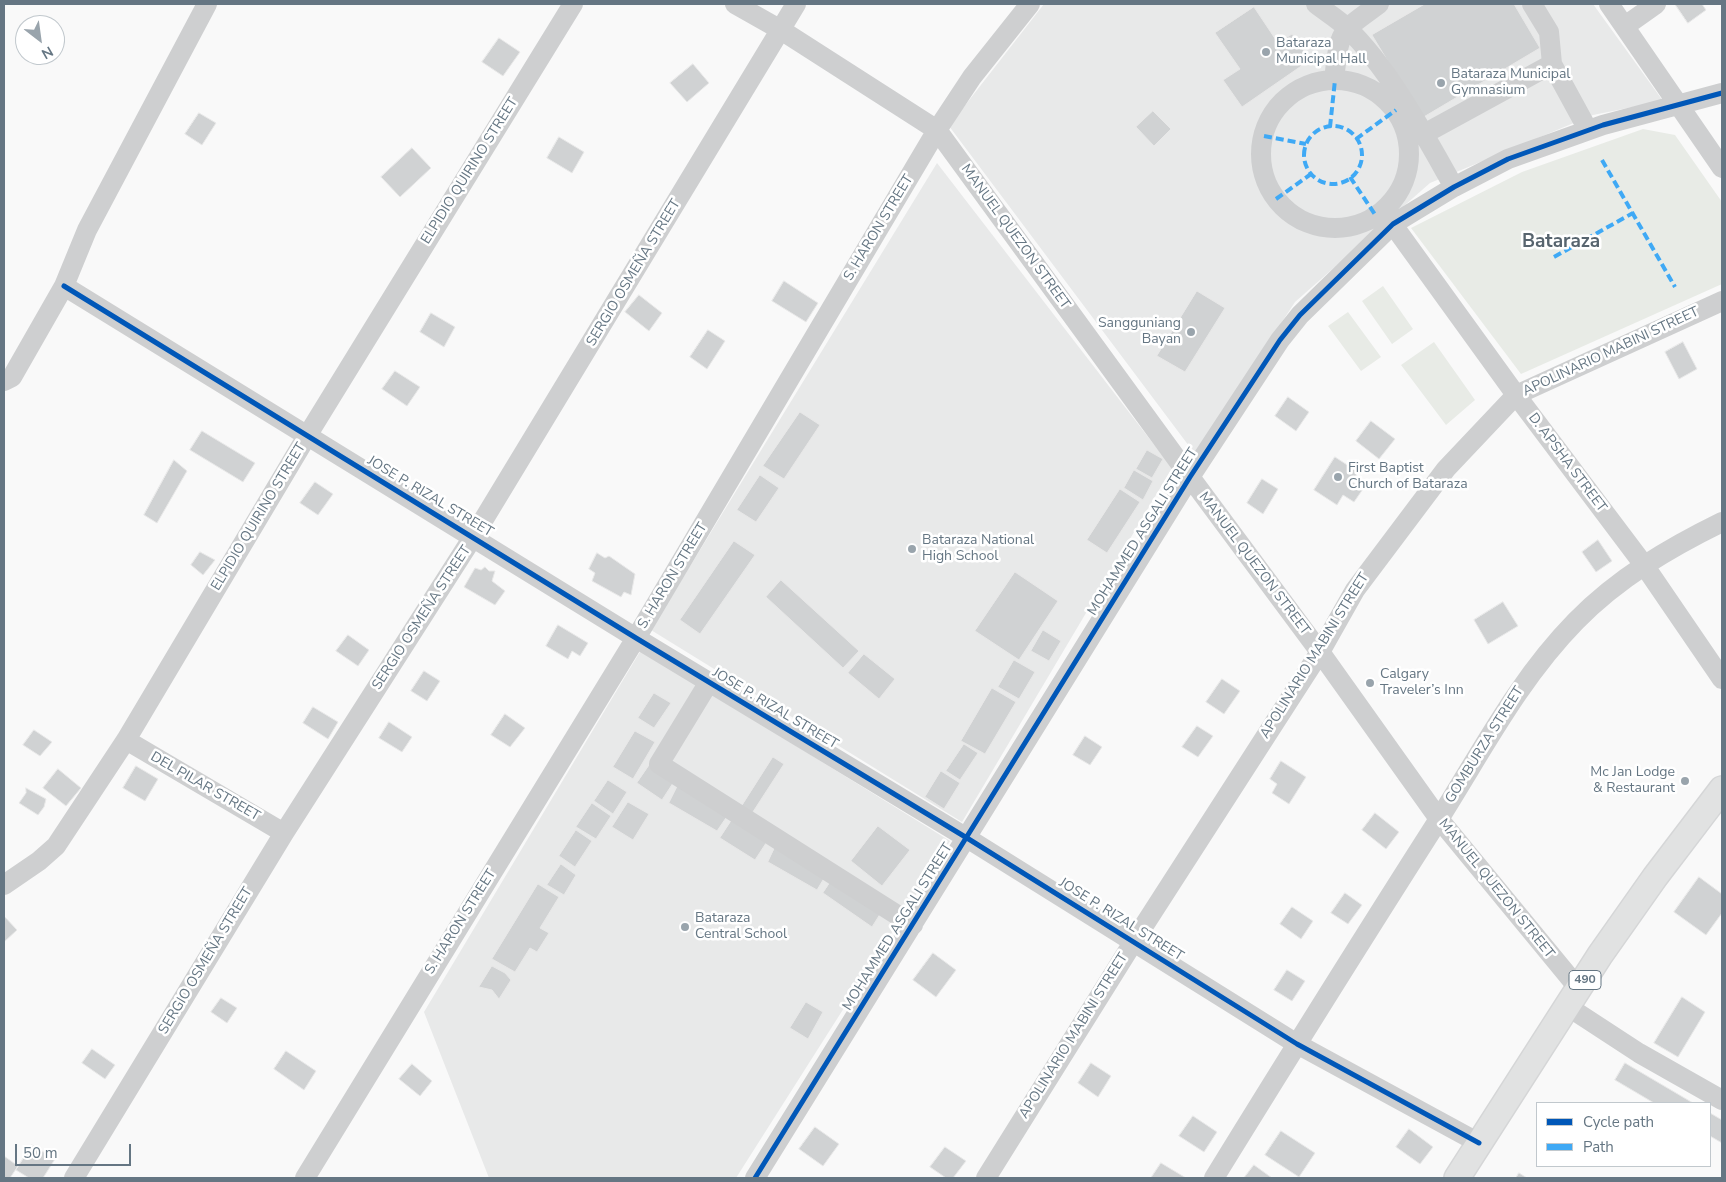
<!DOCTYPE html>
<html>
<head>
<meta charset="utf-8">
<style>
	body { margin:0 }
	#map { position:relative; width:1726px; height:1182px; overflow:hidden; background:#f9f9f9; font-family:"Nunito Sans",sans-serif }
	canvas { display:block }
	.frame { position:absolute; inset:0; border:5px solid #657683; pointer-events:none }
	.legend { position:absolute; left:1536px; top:1102px; width:175px; height:65px; box-sizing:border-box; background:#fff; border:1px solid #c1c8cd; margin:0; padding:6px 9px; list-style:none; font-size:15px; color:#657683 }
	.legend li { display:flex; align-items:center; gap:10px; height:25px }
	.legend b { width:25px; border:1px solid #c1c8cd }
	.north { position:absolute; left:15px; top:15px; width:50px; height:50px; box-sizing:border-box; background:#fff; border:1px solid #c1c8cd; border-radius:50%; rotate:150deg; font-size:14px; font-weight:700; line-height:20px; text-align:center; color:#657683 }
	.north::after { content:''; display:block; margin:auto; width:18px; height:22px; background:#99a4ac; clip-path:polygon(50% 0,100% 100%,50% 72%,0 100%) }
	.scale { position:absolute; left:15px; top:1144px; width:116px; height:22px; box-sizing:border-box; border:2px solid #657683; border-top:0; padding-left:6px; font-size:15px; line-height:18px; white-space:nowrap; color:#657683; -webkit-text-stroke:4px #fff; paint-order:stroke }
</style>
</head>
<body>
<div id="map">
<canvas width="1726" height="1182"></canvas>
<div class="frame"></div>
<ul class="legend">
<li><b style="height:6px;background:#0057b8"></b>Cycle path</li>
<li><b style="height:6px;background:#3fa9f5"></b>Path</li>
</ul>
<div class="north">N</div>
<div class="scale">50 m</div>
</div>
<script>
const ctx = document.querySelector('canvas').getContext('2d');
ctx.lineJoin = 'round';
function fill(path, color) { ctx.fillStyle = color; ctx.fill(path, 'evenodd'); }
function stroke(path, color, width, dash) { ctx.strokeStyle = color; ctx.lineWidth = width; ctx.lineCap = dash ? 'butt' : 'round'; ctx.setLineDash(dash || []); ctx.stroke(path); }
function drawText(font, color, halo, rows, align = 'center') {
  ctx.font = font + ' "Nunito Sans",sans-serif'; ctx.lineWidth = 5; ctx.setLineDash([]); ctx.textBaseline = 'middle'; ctx.strokeStyle = halo; ctx.fillStyle = color; for (const [text, x, y, turn = 0] of rows) {
    ctx.save(); ctx.translate(x, y); ctx.rotate((+turn || 0) * Math.PI / 180); ctx.textAlign = isNaN(turn) ? turn : align; if (halo) ctx.strokeText(text, 0, 0); ctx.fillText(text, 0, 0); ctx.restore();
  }
}
fill(new Path2D(`
	M1044,4H1593L1663,101L1593,115L1430,183L1295,302L1195,454L949,126Z
	M937,163L1172,468L962,822L651,630Z
	M641,650L950,841L736,1178H489L424,1012Z`), '#e8e9e9');
fill(new Path2D(`
	M1643,129L1675,135L1722,202V284L1521,374L1411,228L1522,172Z
	M1383,286L1413,329L1392,344L1362,301Z
	M1348,312L1381,357L1361,371L1328,326Z
	M1434,342L1475,400L1446,425L1401,365Z`), '#e8ebe6');
const building = new Path2D(`
	M1425,4H1514L1540,48L1422,118L1372,35Z
	M1675,4H1702L1706,10L1688,23Z
	M1254,7L1278,43L1292,34L1310,60L1242,107L1223,80L1240,69L1215,33Z
	M499,38L520,52L503,76L482,62Z
	M693,64L709,83L687,102L670,83Z
	M1153,111L1171,129L1154,146L1136,127Z
	M199,113L216,123L202,145L185,134Z
	M559,137L584,152L572,173L547,158Z
	M412,148L431,168L400,197L381,177Z
	M784,281L818,303L806,322L772,301Z
	M1197,291L1225,308L1185,372L1157,356Z
	M639,295L662,313L649,331L625,312Z
	M431,313L455,327L444,347L420,332Z
	M708,330L725,341L707,369L690,357Z
	M1683,342L1697,369L1679,379L1665,352Z
	M395,371L420,387L407,406L382,389Z
	M1288,397L1309,412L1296,431L1275,416Z
	M800,412L820,425L784,479L763,466Z
	M1371,421L1395,439L1379,459L1356,441Z
	M202,431L255,463L243,482L190,450Z
	M1147,450L1163,459L1152,478L1136,469Z
	M1335,457L1358,472L1352,482L1363,489L1354,502L1343,495L1337,505L1314,490Z
	M174,460L187,471L157,523L144,515Z
	M1134,470L1153,481L1143,500L1124,488Z
	M760,475L779,488L756,522L737,510Z
	M1262,479L1278,489L1263,514L1247,503Z
	M315,482L333,494L318,515L300,503Z
	M1120,489L1140,502L1107,553L1087,540Z
	M1598,540L1612,561L1596,572L1582,552Z
	M734,541L755,555L700,634L680,620Z
	M200,552L215,560L203,575L191,565Z
	M597,553L605,558L609,556L635,574L631,595L624,592L621,597L592,581L595,573L589,569Z
	M485,567L489,571H495L492,581L505,591L495,605L464,587L475,568L481,570Z
	M1015,572L1058,601L1019,660L975,631Z
	M781,580L859,651L843,668L766,597Z
	M1503,602L1518,626L1488,644L1474,620Z
	M558,625L588,643L580,656L572,651L568,659L546,646Z
	M1043,630L1061,641L1049,661L1031,651Z
	M348,635L369,650L358,666L336,651Z
	M864,654L895,679L879,699L848,673Z
	M1014,660L1035,672L1019,699L998,687Z
	M424,671L440,681L427,701L411,691Z
	M1222,679L1240,691L1224,714L1206,702Z
	M992,688L1016,702L985,754L961,741Z
	M654,693L671,703L654,728L638,718Z
	M313,707L338,722L328,739L303,723Z
	M505,714L525,728L510,747L491,735Z
	M389,722L412,737L402,752L379,738Z
	M1197,726L1213,736L1198,757L1182,747Z
	M34,730L52,742L40,756L23,745Z
	M635,731L655,742L633,779L613,767Z
	M1085,736L1102,747L1090,765L1073,755Z
	M964,744L978,753L960,780L946,771Z
	M773,757L784,764L749,818L738,812Z
	M1281,761L1306,777L1289,804L1272,793L1277,784L1270,779Z
	M650,764L675,780L662,800L637,783Z
	M136,766L158,779L145,801L123,788Z
	M58,769L81,788L66,806L43,788Z
	M941,771L960,783L944,809L925,797Z
	M608,780L627,792L613,814L594,801Z
	M680,781L730,812L717,831L669,803Z
	M26,788L46,799L44,807L38,815L19,803L26,793Z
	M628,802L649,814L633,840L612,827Z
	M592,803L611,816L596,839L576,827Z
	M1375,813L1399,832L1386,849L1362,830Z
	M735,815L770,837L755,860L720,838Z
	M878,826L910,850L882,886L851,861Z
	M576,830L592,841L575,867L559,856Z
	M776,845L826,875L817,890L768,862Z
	M561,864L576,875L564,895L547,885Z
	M1699,877L1722,894V913L1706,935L1674,912Z
	M833,878L882,911L872,927L823,893Z
	M538,884L559,897L540,928L549,933L537,952L530,948L515,972L492,959Z
	M1345,893L1362,905L1348,924L1331,913Z
	M1292,907L1313,921L1301,939L1280,924Z
	M4,916L17,930L4,942Z
	M933,953L956,970L936,997L913,980Z
	M492,966L505,973L511,980L499,999L492,990L479,987Z
	M1287,970L1305,981L1292,1001L1274,990Z
	M1682,997L1705,1012L1678,1057L1654,1043Z
	M221,998L237,1008L227,1023L211,1012Z
	M806,1002L823,1012L808,1039L790,1028Z
	M92,1049L115,1065L105,1079L82,1063Z
	M286,1051L316,1071L304,1090L274,1069Z
	M1091,1063L1111,1076L1098,1097L1078,1083Z
	M1625,1063L1693,1103H1654L1615,1080Z
	M412,1064L432,1081L420,1096L399,1079Z
	M1710,1113L1722,1120V1143L1710,1136Z
	M1193,1116L1217,1132L1204,1152L1179,1136Z
	M815,1127L839,1144L823,1166L799,1149Z
	M1409,1129L1433,1147L1420,1164L1396,1147Z
	M1281,1131L1315,1153L1299,1177L1265,1155Z
	M32,1145L55,1159L43,1178H29L16,1170Z
	M945,1147L966,1161L953,1178H946L930,1167Z
	M4,1156L18,1166L10,1178H4Z
	M1161,1163L1186,1178H1151Z
	M1254,1165L1272,1178H1244Z
	M1519,1173L1527,1178H1516Z`);
fill(building, '#d0d2d3');
stroke(building, '#e8e8e8', 1);
const major = new Path2D(`
	M1457,1178L1600,955L1655,877L1722,789`);
stroke(major, '#d5d6d7', 28);
stroke(new Path2D(`
	M735,4L781,30L937,130L1190,477L1320,652L1439,819L1579,989
	M1316,4C1326,12 1338,19 1347,28C1389,68 1425,136 1454,187
	M1532,4L1549,32L1552,64L1588,130
	M1609,4L1722,168
	M1625,26L1656,4
	M1261 154a74 74 0 1 1 148 0a74 74 0 1 1-148 0Z
	M1334,80C1340,29 1338,34 1379,4
	M1424,134L1552,64
	M1383,211L1516,395L1644,565L1722,679
	M64,286L636,638L967,838L1297,1044L1479,1143
	M4,381L12,377L64,286L87,230L207,4
	M709,682L659,764L913,925
	M126,740L284,833
	M4,885L39,861L56,846L126,740L307,436L573,4
	M1567,1006L1639,1053L1722,1100
	M74,1178L284,833L473,537L796,4
	M305,1178L636,638L937,130L972,77L1030,4
	M755,1178L1190,477L1280,340L1300,315L1393,224L1454,187L1508,159L1603,125L1722,93
	M986,1178L1134,941L1320,652L1355,590L1446,469L1516,395L1722,301
	M1214,1178C1288,1058 1363,938 1439,819C1482,751 1519,679 1576,621C1618,578 1669,548 1722,522`), '#cecfd0', 20);
stroke(major, '#e1e2e2', 25);
stroke(new Path2D(`
	M1304 155a29 29 0 1 1 58 0a29 29 0 1 1-58 0Z
	M1330,127L1335,80
	M1264,136L1306,144
	M1356,139L1396,110
	M1602,160L1675,287
	M1350,177L1376,216
	M1276,199L1311,174
	M1554,257L1633,213`), '#3fa9f5', 4, [8, 4]);
stroke(new Path2D(`
	M64,286L636,638L967,838L1297,1044L1479,1143
	M755,1178L1190,477L1280,340L1300,315L1393,224L1454,187L1508,159L1603,125L1722,93`), '#0057b8', 5);
for (const [x, y, r, color] of [
	[1266,52,5,"#99a4ac"],
	[1441,83,5,"#99a4ac"],
	[1191,332,5,"#99a4ac"],
	[1338,477,5,"#99a4ac"],
	[912,549,5,"#99a4ac"],
	[1370,683,5,"#99a4ac"],
	[1685,781,5,"#99a4ac"],
	[685,927,5,"#99a4ac"]
]) { const dot = new Path2D(); dot.arc(x, y, r, 0, 2 * Math.PI); ctx.fillStyle = color; ctx.fill(dot); stroke(dot, '#fff', 2); }
for (const [x, y, w] of [
	[1585,980,32]
]) { const box = new Path2D(); box.roundRect(x - w / 2, y - 9.5, w, 19, 4); ctx.fillStyle = '#fff'; ctx.fill(box); stroke(box, '#657683', 1); }
drawText('bold 12px', '#657683', null, [
	["490",1585,980]
]);
drawText('14px', '#657683', '#fff', [
	["Bataraza",1276,44],
	["Municipal Hall",1276,60],
	["Bataraza Municipal",1451,75],
	["Gymnasium",1451,91],
	["Sangguniang",1181,324,"right"],
	["Bayan",1181,340,"right"],
	["First Baptist",1348,469],
	["Church of Bataraza",1348,485],
	["Bataraza National",922,541],
	["High School",922,557],
	["Calgary",1380,675],
	["Traveler’s Inn",1380,691],
	["Mc Jan Lodge",1675,773,"right"],
	["& Restaurant",1675,789,"right"],
	["Bataraza",695,919],
	["Central School",695,935]
], 'left');
drawText('14px', '#657683', '#fff', [
	["ELPIDIO QUIRINO STREET",470,171,-58],
	["S. HARON STREET",879,228,-59],
	["MANUEL QUEZON STREET",1015,237,54],
	["SERGIO OSMEÑA STREET",634,273,-59],
	["APOLINARIO MABINI STREET",1611,352,-25],
	["D. APSHA STREET",1567,463,53],
	["JOSE P. RIZAL STREET",430,497,31],
	["ELPIDIO QUIRINO STREET",259,517,-59],
	["MOHAMMED ASGALI STREET",1143,532,-58],
	["MANUEL QUEZON STREET",1254,564,53],
	["S. HARON STREET",673,576,-59],
	["SERGIO OSMEÑA STREET",422,618,-57],
	["APOLINARIO MABINI STREET",1315,656,-58],
	["JOSE P. RIZAL STREET",775,709,31],
	["GOMBURZA STREET",1485,745,-58],
	["DEL PILAR STREET",205,787,30],
	["MANUEL QUEZON STREET",1496,889,51],
	["JOSE P. RIZAL STREET",1121,920,32],
	["S. HARON STREET",461,922,-58],
	["MOHAMMED ASGALI STREET",898,927,-58],
	["SERGIO OSMEÑA STREET",206,961,-59],
	["APOLINARIO MABINI STREET",1074,1036,-58]
]);
drawText('bold 19px', '#57646e', '#fff', [
	["Bataraza",1561,242]
]);
</script>
</body>
</html>
